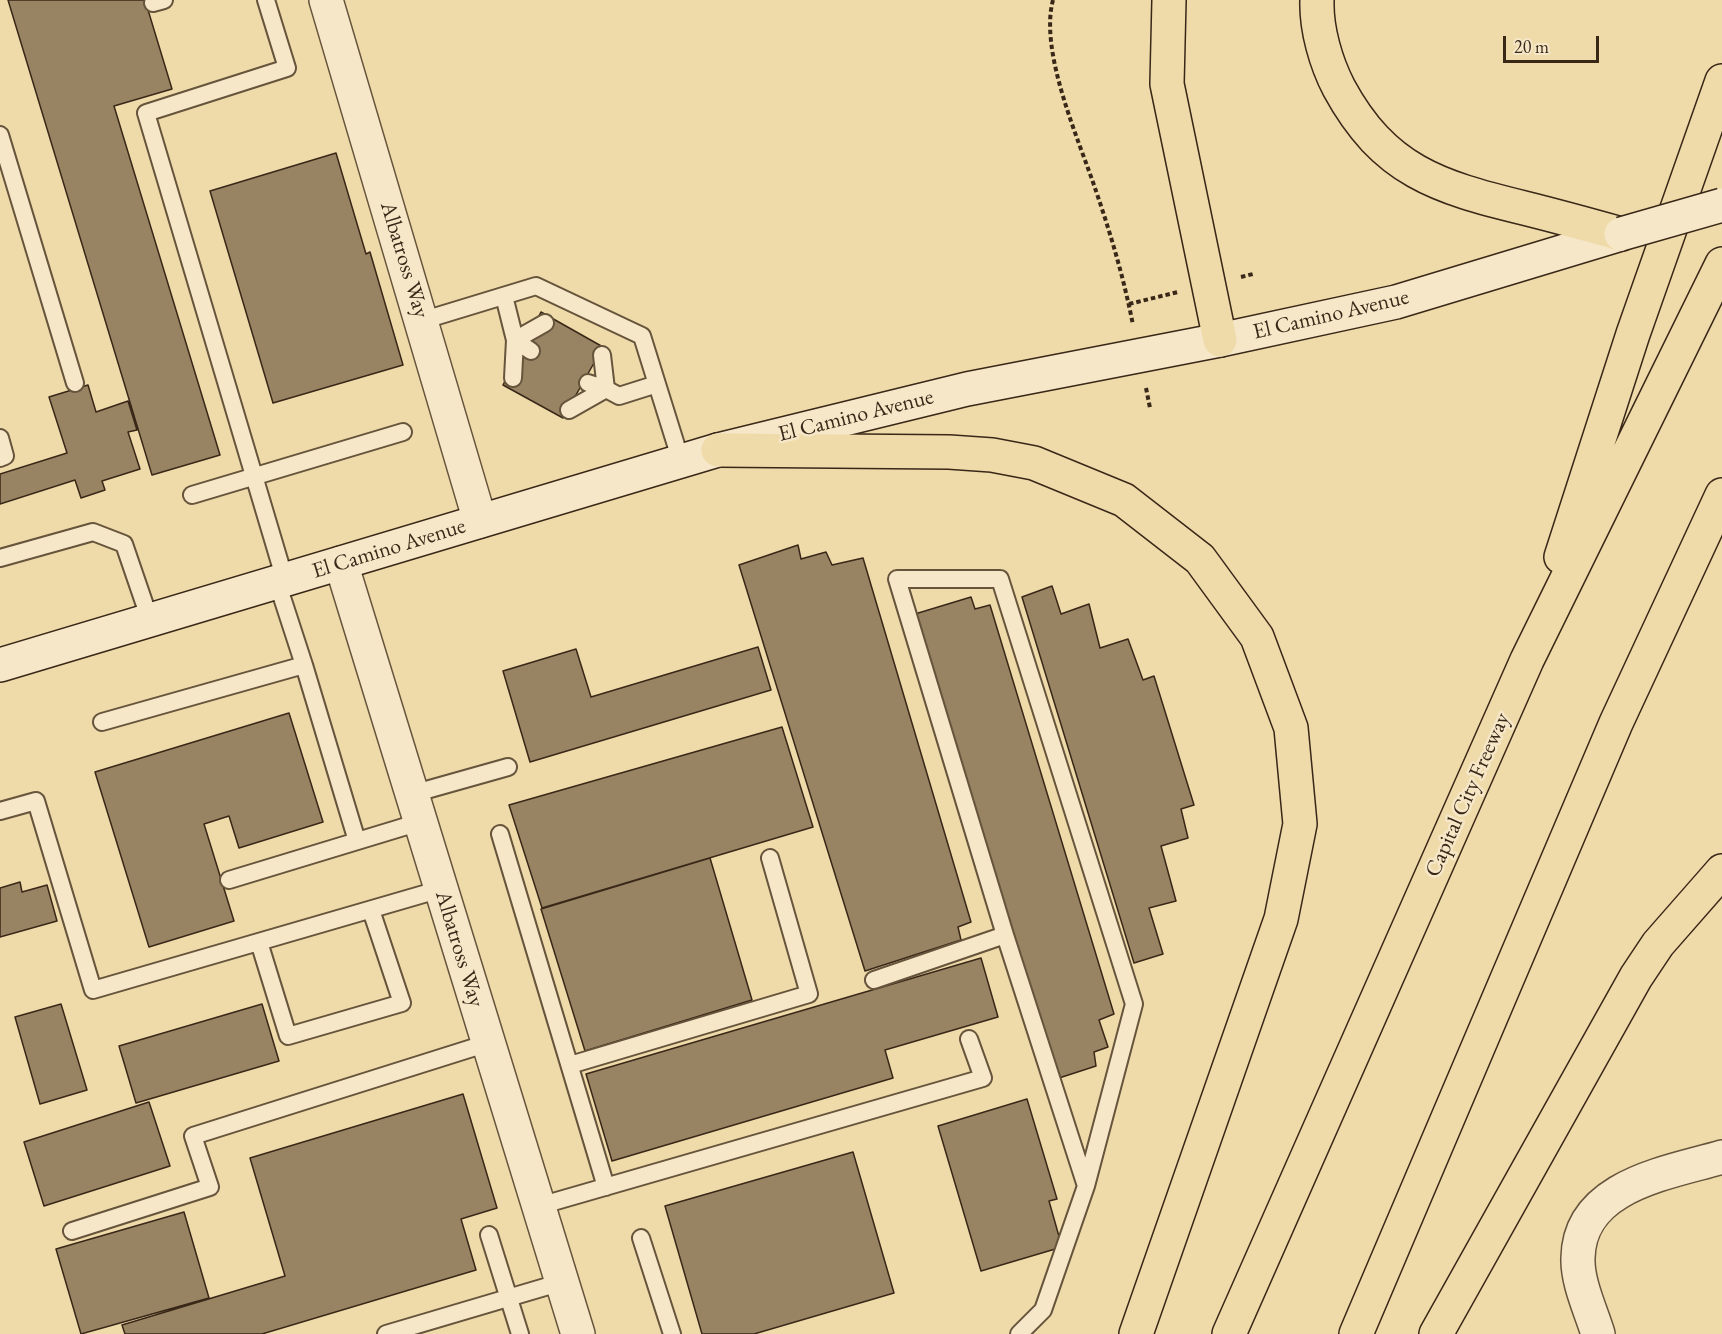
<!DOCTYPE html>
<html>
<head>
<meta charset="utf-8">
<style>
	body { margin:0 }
	#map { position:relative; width:1722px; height:1334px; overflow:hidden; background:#efdaa9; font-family:"EB Garamond",serif }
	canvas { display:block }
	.scale { position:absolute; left:1503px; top:36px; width:96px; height:27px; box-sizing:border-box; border:3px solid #392718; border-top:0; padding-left:8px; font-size:18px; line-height:21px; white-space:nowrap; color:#392718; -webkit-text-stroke:4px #f5e7c7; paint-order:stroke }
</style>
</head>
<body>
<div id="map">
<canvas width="1722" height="1334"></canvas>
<div class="scale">20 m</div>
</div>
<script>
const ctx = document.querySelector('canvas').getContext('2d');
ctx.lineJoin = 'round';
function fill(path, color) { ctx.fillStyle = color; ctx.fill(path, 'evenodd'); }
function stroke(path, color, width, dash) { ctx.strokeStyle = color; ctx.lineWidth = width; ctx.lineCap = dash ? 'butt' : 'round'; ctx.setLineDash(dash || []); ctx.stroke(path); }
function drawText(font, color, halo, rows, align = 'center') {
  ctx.font = font + ' "EB Garamond",serif'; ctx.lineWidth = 5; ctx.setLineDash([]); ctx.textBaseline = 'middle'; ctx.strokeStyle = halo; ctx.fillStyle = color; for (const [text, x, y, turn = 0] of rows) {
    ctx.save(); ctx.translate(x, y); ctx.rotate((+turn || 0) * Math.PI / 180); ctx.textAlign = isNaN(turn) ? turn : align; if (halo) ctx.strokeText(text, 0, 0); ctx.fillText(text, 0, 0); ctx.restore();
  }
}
const building = new Path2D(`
	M8,0H145L172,89L114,106L220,455L152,475Z
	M336,153L366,254L370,252L403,365L273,403L210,191Z
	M541,312L603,347L563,418L503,385Z
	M88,385L96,412L128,401L137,430L128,432L140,469L102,481L105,490L81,498L75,480L0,504V474L67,453L49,397Z
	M798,545L801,559L826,552L832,565L863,558L971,922L958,927L961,940L865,971L739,565Z
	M1052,586L1061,614L1089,604L1100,648L1128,639L1143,680L1154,676L1194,805L1181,809L1188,838L1161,846L1176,901L1149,908L1163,954L1134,963L1022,597Z
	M971,597L975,609L990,605L1114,1014L1099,1020L1108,1047L1094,1052L1096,1066L1056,1079L915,614Z
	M758,647L771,690L530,762L503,671L576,649L591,697Z
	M289,713L323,822L239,848L229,816L204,824L234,921L149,947L95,772Z
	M782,727L813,827L542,908L509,805Z
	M710,858L752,1000L585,1051L541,909Z
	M20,882L22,892L47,885L57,921L0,937V888Z
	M981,958L998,1017L885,1050L893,1078L612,1161L586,1074Z
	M61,1004L87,1090L40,1104L15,1017Z
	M262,1004L279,1061L136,1103L119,1046Z
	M463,1094L497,1208L461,1219L476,1270L262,1334H125L122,1325L285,1276L250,1158Z
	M1027,1099L1057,1199L1049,1201L1062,1247L981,1271L938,1126Z
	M149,1102L170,1166L44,1206L24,1142Z
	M853,1152L894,1293L754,1334H702L665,1206Z
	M184,1212L209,1298L81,1334L56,1249Z`);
fill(building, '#988463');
stroke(building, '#392718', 1.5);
const service = new Path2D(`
	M266,0L287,68L146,113L285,580
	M153,3L164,0
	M0,135L75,383
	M504,296L515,340L531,351
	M421,321L536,286L642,336L681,461
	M602,355L606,389L619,396L657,384
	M513,378L515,340L545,323
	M569,410L606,389L588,383
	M0,438L5,456L0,458
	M192,495L403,432
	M0,558L93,532L124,544L150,620
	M277,582L304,665
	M102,722L304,665L357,841
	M412,794L508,767
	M0,811L36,801L93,990L441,889
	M500,834L606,1187
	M229,880L420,822
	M259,942L288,1036L402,1003L371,910
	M874,980L1005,935
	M570,1065L809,994L770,858
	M539,1206L983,1078L969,1039
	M72,1231L210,1187L193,1136L488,1043
	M489,1235L520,1334
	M641,1238L672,1334
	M386,1334L562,1282
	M1019,1334L1043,1310L1086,1186L1134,1004L1000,579H897L1005,935L1086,1186`);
const minor = new Path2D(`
	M326,0L480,521
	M341,563L578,1334
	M1598,1334C1591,1311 1577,1282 1578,1258C1579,1185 1668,1173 1722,1157`);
const secondary = new Path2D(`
	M0,665L718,450L967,389L1220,340L1396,302L1621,234`);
const motorway = new Path2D(`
	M1169,0L1167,84L1220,340
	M1317,0C1316,29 1326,63 1339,88C1384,171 1438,187 1524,208C1556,216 1589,225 1621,234
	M718,450L949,452L992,455L1034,463L1124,500L1200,559L1257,637L1291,728L1300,824L1281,919L1136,1334
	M1561,557L1633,334L1722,81
	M1229,1334L1527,660L1722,264
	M1356,1334L1616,723L1722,495
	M1436,1334L1636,977L1658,944L1722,871`);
stroke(service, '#66543c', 20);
stroke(minor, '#66543c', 36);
stroke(secondary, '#392718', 36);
stroke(motorway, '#392718', 36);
stroke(new Path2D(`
	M1053,0C1039,52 1079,140 1096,191C1111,235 1124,279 1133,325
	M1241,277L1253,274
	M1129,304L1178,292
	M1146,388L1150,408`), '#392718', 4, [4.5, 3]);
stroke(service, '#f5e7c7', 16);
stroke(minor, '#f5e7c7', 33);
stroke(secondary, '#f5e7c7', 33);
stroke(motorway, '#efdaa9', 33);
const secondaryBridge = new Path2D(`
	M1621,234L1722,205`);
stroke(secondaryBridge, '#392718', 36, []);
stroke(secondaryBridge, '#f5e7c7', 33);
drawText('22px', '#392718', '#f5e7c7', [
	["Albatross Way",404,260,73],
	["El Camino Avenue",1331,315,-13],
	["El Camino Avenue",856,416,-14],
	["El Camino Avenue",389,549,-17],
	["Capital City Freeway",1468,795,-66],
	["Albatross Way",459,949,73]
]);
</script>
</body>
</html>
